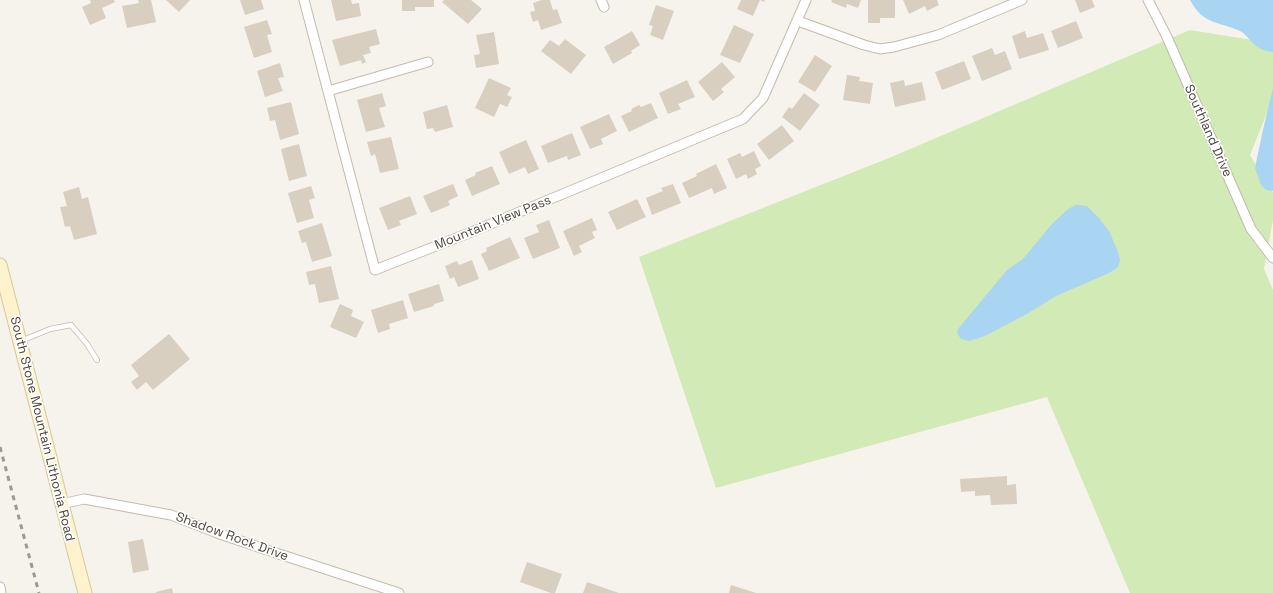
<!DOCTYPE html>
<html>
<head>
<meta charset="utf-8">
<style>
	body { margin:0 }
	canvas { display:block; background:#f6f3ec }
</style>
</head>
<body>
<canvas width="1273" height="593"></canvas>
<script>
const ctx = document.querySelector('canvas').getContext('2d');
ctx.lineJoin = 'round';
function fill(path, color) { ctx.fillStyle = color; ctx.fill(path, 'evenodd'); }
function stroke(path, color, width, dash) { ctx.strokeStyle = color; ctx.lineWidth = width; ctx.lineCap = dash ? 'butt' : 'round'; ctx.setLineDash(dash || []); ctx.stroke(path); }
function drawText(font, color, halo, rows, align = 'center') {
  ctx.font = font + ' "Space Grotesk",sans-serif'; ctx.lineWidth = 3.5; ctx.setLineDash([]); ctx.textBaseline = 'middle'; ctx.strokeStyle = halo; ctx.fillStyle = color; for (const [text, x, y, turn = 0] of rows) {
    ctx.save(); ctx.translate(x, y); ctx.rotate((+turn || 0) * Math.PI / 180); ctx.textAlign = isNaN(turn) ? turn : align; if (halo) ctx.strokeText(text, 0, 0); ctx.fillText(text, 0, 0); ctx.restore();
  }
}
fill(new Path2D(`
	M1190,30L1252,40L1273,39V98L1250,155L1273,193V220L1264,269L1273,290V593H1130L1047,397L716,488L639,257L889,158Z`), '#d2eab5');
fill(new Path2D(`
	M1190,0H1273V52C1262,51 1256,47 1249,39C1247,37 1245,34 1242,32C1220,21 1204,26 1190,0Z
	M1273,88V191L1266,190L1261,185L1255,168L1262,134Z
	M1076,205L1087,206L1098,217L1109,231L1118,252L1120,260L1118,267L1109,273L1056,296L1025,315L985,336L969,341L961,339L957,333L958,329L1007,270L1023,259L1052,224L1068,209Z`), '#a9d4f2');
fill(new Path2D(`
	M90,0H114L115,2L102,8L106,18L90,25L82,7L91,3Z
	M138,0H151L156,22L127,28L122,6L139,3Z
	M166,0H190L179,12Z
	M240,0H261L264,9L245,15Z
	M331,0H351L352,4L359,3L361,16L336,21Z
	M402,0H434V7H415V11H402Z
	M444,0H471L482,9L468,24L442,2Z
	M542,0H550L553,10L557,9L562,23L541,30L538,20L533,22L530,12L535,11L533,3Z
	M741,0H765L764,2L760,0L753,16L737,9Z
	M832,0H861L858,8L847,4L846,8L831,2Z
	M868,0H895V18H880V23H868Z
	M903,0H937L939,5L927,11L925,6L909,14Z
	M1075,0H1092L1095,7L1080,13Z
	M656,5L674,11L663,40L650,35L653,26L649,25Z
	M267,20L272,34L267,35L272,52L254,58L244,27Z
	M1076,21L1083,38L1058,48L1051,31Z
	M734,25L754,34L740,63L720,55Z
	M376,29L380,44L369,47L371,53L363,55L366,62L362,64L361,60L340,66L332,40Z
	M632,31L640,45L631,51L632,53L613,64L604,47Z
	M1025,31L1027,38L1043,33L1049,50L1019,59L1012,36Z
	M494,32L499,64L476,68L474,55L480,54L476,35Z
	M565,39L586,55L571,74L541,51L550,40L559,46Z
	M992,48L995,55L1005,51L1012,69L982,81L972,56Z
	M815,55L832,66L815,92L798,82Z
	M964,61L971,79L942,90L935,72Z
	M722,62L735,77L721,89L724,92L713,101L698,82Z
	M280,63L284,77L278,78L283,91L265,97L257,71Z
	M847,75L860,77L859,81L873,83L870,104L843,100Z
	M489,78L511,88L507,95L512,97L507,107L500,104L494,117L475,108Z
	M687,80L695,97L678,104L681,109L668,114L659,93Z
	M904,80L905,86L922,82L926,100L895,107L890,83Z
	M382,93L386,106L379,108L385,127L366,132L357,100Z
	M804,93L820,105L800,131L782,117L789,107L792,109Z
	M291,102L299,134L280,140L275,120L270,121L267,108Z
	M651,103L658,118L629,132L621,116L632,111L631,109L639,105L641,107Z
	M447,105L453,127L435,132L433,128L427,129L423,112Z
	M609,114L617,131L601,139L603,144L590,149L580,127Z
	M782,125L794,141L769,160L757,144Z
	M572,133L581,155L568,160L567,156L548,163L541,146Z
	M391,137L399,169L380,173L375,154L371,156L367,142Z
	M526,140L539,169L528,174L525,167L509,174L499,152Z
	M299,144L307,176L289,181L281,149Z
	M754,151L761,166L755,169L757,174L748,179L746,174L736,179L727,159L740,153L742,157Z
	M716,164L727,188L714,194L712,188L689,198L682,183L697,176L696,174Z
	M492,166L500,184L472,196L465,180L476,175L475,173Z
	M453,184L458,196L448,201L450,205L431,213L423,196Z
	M673,184L681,203L652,215L646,198L663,191L661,188Z
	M311,186L315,198L309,200L314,218L297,223L288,193Z
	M79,187L82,199L88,197L97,234L74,240L70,226L65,227L60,207L67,206L63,192Z
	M410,196L417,214L399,221L401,225L388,230L379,208Z
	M637,199L646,217L617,230L608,212Z
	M592,218L597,230L592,232L595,238L579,246L582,252L574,256L563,231Z
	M549,220L560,248L533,259L524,238L539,232L536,225Z
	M322,223L332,256L312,262L306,242L302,243L298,231Z
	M510,237L520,258L489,271L481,254L487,251L486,248Z
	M472,260L479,279L458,287L454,277L450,279L445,266L457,261L459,265Z
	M331,266L339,299L319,303L315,284L309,285L306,272Z
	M439,284L444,301L434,304V306L414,312L408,294Z
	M403,300L408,318L389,324L390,329L378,333L371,310Z
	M340,304L353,310L351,316L364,322L356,338L330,327Z
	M169,334L190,359L153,390L146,382L137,390L131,382L139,376L131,365Z
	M1007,476V485L1016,484L1017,504L991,505L990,495L975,496V491L961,492L960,479Z
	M143,539L149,570L133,573L128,542Z
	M527,562L562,574L555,593H551L520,582Z
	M587,582L619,593H583Z
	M731,585L756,593H729Z
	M172,588L173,593H156V592Z`), '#d8cfc1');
const service = new Path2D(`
	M21,341L50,329L71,325L87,344L97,360`);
const minor = new Path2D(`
	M304,0L375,270L469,233L743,119L763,98L806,0
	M601,0L604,7
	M1148,0L1167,37L1251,229L1273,258
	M798,21L864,45L880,49L894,47L938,35L1022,0
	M328,91L428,62
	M61,504L84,499L171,515L217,533L276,553L399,593
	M0,587L1,593`);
const secondary = new Path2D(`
	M0,265L85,593`);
stroke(service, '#c2bbae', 6);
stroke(minor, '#c2bbae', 11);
stroke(secondary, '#d6c79b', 15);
stroke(service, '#fff', 4.5);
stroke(minor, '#fff', 9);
stroke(secondary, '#fff3cd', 13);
stroke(new Path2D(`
	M0,447L39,593`), '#9a9a9a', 3, [5, 5]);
drawText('13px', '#4b4439', '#fff', [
	["Southland Drive",1208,131,66],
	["Mountain View Pass",493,223,-22],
	["South Stone Mountain Lithonia Road",42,429,76],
	["Shadow Rock Drive",232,537,20]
]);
</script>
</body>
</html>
